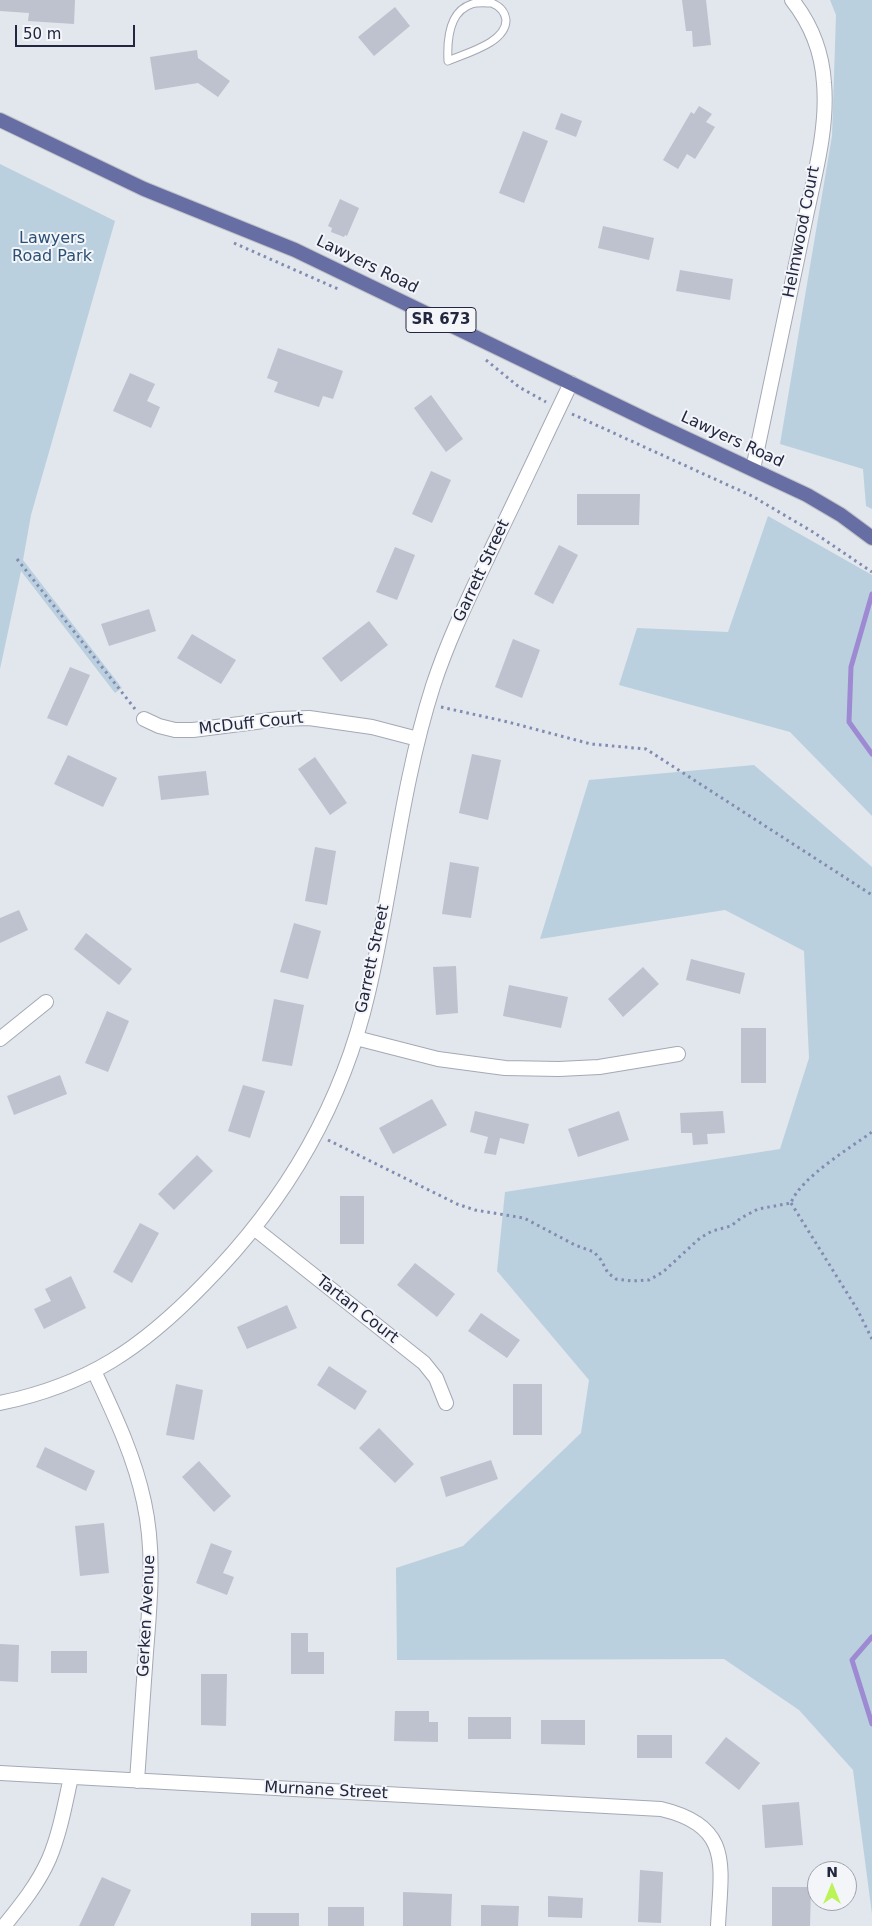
<!DOCTYPE html>
<html>
<head>
<meta charset="utf-8">
<style>
	body { margin:0 }
	#map { position:relative; width:872px; height:1926px; overflow:hidden; background:#e2e6ed; font-family:"DejaVu Sans",sans-serif }
	canvas { display:block }
	.north { position:absolute; left:807px; top:1861px; width:50px; height:50px; box-sizing:border-box; background:#f3f5f9; border:1px solid #9fa2ae; border-radius:50%; rotate:0deg; font-size:14px; font-weight:700; line-height:20px; text-align:center; color:#22263e }
	.north::after { content:''; display:block; margin:auto; width:18px; height:22px; background:#bbf459; clip-path:polygon(50% 0,100% 100%,50% 72%,0 100%) }
	.scale { position:absolute; left:15px; top:25px; width:120px; height:22px; box-sizing:border-box; border:2px solid #22263e; border-top:0; padding-left:6px; font-size:15px; line-height:18px; white-space:nowrap; color:#22263e; -webkit-text-stroke:4px #f3f5f9; paint-order:stroke }
</style>
</head>
<body>
<div id="map">
<canvas width="872" height="1926"></canvas>
<div class="north">N</div>
<div class="scale">50 m</div>
</div>
<script>
const ctx = document.querySelector('canvas').getContext('2d');
ctx.lineJoin = 'round';
function fill(path, color) { ctx.fillStyle = color; ctx.fill(path, 'evenodd'); }
function stroke(path, color, width, dash) { ctx.strokeStyle = color; ctx.lineWidth = width; ctx.lineCap = dash ? 'butt' : 'round'; ctx.setLineDash(dash || []); ctx.stroke(path); }
function drawText(font, color, halo, rows, align = 'center') {
  ctx.font = font + ' "DejaVu Sans",sans-serif'; ctx.lineWidth = 4; ctx.setLineDash([]); ctx.textBaseline = 'middle'; ctx.strokeStyle = halo; ctx.fillStyle = color; for (const [text, x, y, turn = 0] of rows) {
    ctx.save(); ctx.translate(x, y); ctx.rotate((+turn || 0) * Math.PI / 180); ctx.textAlign = isNaN(turn) ? turn : align; if (halo) ctx.strokeText(text, 0, 0); ctx.fillText(text, 0, 0); ctx.restore();
  }
}
fill(new Path2D(`
	M830,0H872V509L866,506L863,469L780,444L832,136L836,15Z
	M0,164L115,221L31,515L23,560L122,688L115,693L21,571L0,669Z
	M768,516L872,575V816L790,732L619,685L637,628L728,632Z
	M754,765L872,867V1914L853,1770L799,1710L724,1659L397,1660L396,1568L463,1546L581,1433L589,1380L497,1271L505,1192L780,1149L809,1058L804,951L725,910L540,939L589,780Z`), '#bbd0de');
stroke(new Path2D(`
	M872,594L851,667L849,722L872,754
	M872,1637L852,1660L872,1724`), '#9e8ad3', 5);
fill(new Path2D(`
	M0,0H75L74,24L28,21L29,13L0,11Z
	M682,0H706L711,45L693,47L692,31H686Z
	M395,7L410,26L374,56L358,37Z
	M197,50L198,58L230,81L218,97L198,83L155,90L150,57Z
	M699,106L712,114L706,122L715,127L695,159L687,154L678,169L663,160L691,112L694,114Z
	M561,113L582,121L576,137L555,129Z
	M523,131L548,141L524,203L499,193Z
	M340,199L359,208L347,236L345,235L344,237L331,232L332,228L328,226Z
	M603,226L654,238L649,260L598,248Z
	M680,270L733,279L730,300L676,291Z
	M278,348L343,371L333,399L323,396L319,407L274,392L278,382L267,378Z
	M130,373L155,384L147,401L160,407L151,428L113,411Z
	M431,395L463,439L446,452L414,408Z
	M431,471L451,480L432,523L412,514Z
	M577,494H640L639,525H577Z
	M559,545L578,555L553,604L534,594Z
	M395,547L415,555L397,600L376,592Z
	M149,609L156,631L109,646L101,624Z
	M369,621L388,645L341,682L322,658Z
	M192,634L236,660L221,684L177,658Z
	M513,639L540,650L522,698L495,687Z
	M70,667L90,675L67,726L47,718Z
	M472,754L501,760L488,820L459,813Z
	M68,755L117,778L103,807L54,784Z
	M315,757L347,803L330,815L298,769Z
	M206,771L209,795L161,800L158,776Z
	M315,847L336,851L327,905L305,901Z
	M450,862L479,867L471,918L442,914Z
	M19,910L28,930L0,943V918Z
	M294,923L321,931L308,979L280,972Z
	M86,933L132,969L119,985L74,949Z
	M691,959L745,973L740,994L686,980Z
	M456,966L458,1013L436,1015L433,967Z
	M643,967L659,984L623,1017L608,999Z
	M509,985L568,997L561,1028L503,1016Z
	M274,999L304,1005L292,1066L262,1061Z
	M107,1011L129,1021L108,1072L85,1063Z
	M741,1028H766V1083H741Z
	M60,1075L67,1094L14,1115L7,1096Z
	M243,1085L265,1091L250,1138L228,1131Z
	M432,1099L447,1125L393,1154L379,1128Z
	M475,1111L529,1124L524,1144L500,1138L496,1155L484,1153L488,1137L470,1132Z
	M619,1111L629,1140L578,1157L568,1129Z
	M723,1111L725,1133L707,1134L708,1144L693,1145L692,1133H681L680,1113Z
	M197,1155L213,1171L174,1210L158,1194Z
	M340,1196H364V1244H340Z
	M140,1223L159,1233L132,1283L113,1272Z
	M415,1263L455,1294L437,1317L397,1285Z
	M71,1276L86,1308L44,1329L34,1309L51,1301L45,1289Z
	M287,1305L297,1328L247,1349L237,1327Z
	M481,1313L520,1340L507,1358L468,1331Z
	M329,1366L367,1391L355,1410L317,1385Z
	M176,1384L203,1390L194,1440L166,1435Z
	M513,1384H542V1435H513Z
	M379,1428L414,1464L395,1483L359,1448Z
	M45,1447L95,1471L86,1491L36,1467Z
	M491,1460L498,1479L446,1497L440,1477Z
	M199,1461L231,1496L214,1512L182,1477Z
	M104,1523L109,1573L80,1576L75,1526Z
	M211,1543L232,1551L223,1573L234,1577L227,1595L196,1583Z
	M291,1633H308V1652H324V1674H291Z
	M0,1644L19,1645L18,1682L0,1681Z
	M51,1651H87V1673H51Z
	M201,1674H227L226,1726L201,1725Z
	M395,1711H429V1722H438V1742L394,1741Z
	M468,1717H511V1739H468Z
	M541,1720H585V1745L541,1744Z
	M637,1735H672V1758H637Z
	M726,1737L760,1763L739,1790L705,1763Z
	M799,1802L803,1845L765,1848L762,1805Z
	M640,1870L663,1872L661,1923L638,1922Z
	M102,1877L131,1890L114,1926H79Z
	M772,1887H811L810,1926H772Z
	M403,1892L452,1894L451,1926H403Z
	M548,1896L583,1898L582,1918L548,1917Z
	M481,1905L519,1906L518,1926H481Z
	M328,1907H364V1926H328Z
	M251,1913H299V1926H251Z`), '#bec2ce');
const service = new Path2D(`
	M492,3C499,6 505,11 506,20C506,43 466,53 448,61C447,41 449,11 472,4C478,2 486,3 492,3Z`);
const minor = new Path2D(`
	M753,469C770,387 788,304 805,221C814,177 828,129 824,83C822,52 811,24 792,0
	M144,719L159,726L175,730H193L279,719L309,718L372,727L418,739
	M356,1038L438,1059L505,1068L559,1069L599,1067L678,1054
	M0,1039L46,1002
	M254,1228L424,1363L436,1378L446,1403
	M94,1371C114,1414 134,1455 144,1502C155,1552 150,1602 146,1652C143,1695 140,1738 137,1781
	M0,1403C88,1385 142,1348 204,1284C285,1202 342,1106 368,993C392,891 401,786 433,686C449,637 472,591 494,544C520,491 545,437 571,383
	M0,1773L661,1809C733,1826 721,1866 718,1926
	M4,1926C21,1905 38,1884 49,1859C60,1833 65,1804 71,1777`);
const primary = new Path2D(`
	M0,120L144,189L295,250L651,422L807,495L841,515L872,538`);
stroke(service, '#a5a9b5', 9);
stroke(minor, '#a5a9b5', 16);
stroke(primary, '#c1c2c9', 16);
stroke(new Path2D(`
	M234,243L338,289
	M486,360L519,387L546,402
	M572,414L752,496L813,532L872,572
	M17,559L135,709
	M441,707L508,722L591,744L646,749L872,895
	M328,1140L457,1204L475,1210L524,1218L575,1245L594,1252L601,1260L608,1273L616,1279L632,1281L649,1280L663,1272L700,1238L712,1231L731,1226L741,1218L758,1209L791,1203C800,1178 850,1148 872,1132
	M791,1203L857,1309L872,1339`), '#828bb1', 3, [2.5, 4]);
stroke(service, '#fff', 7);
stroke(minor, '#fff', 14);
stroke(primary, '#666ea3', 14);
for (const [x, y, w] of [
	[441,320,70]
]) { const box = new Path2D(); box.roundRect(x - w / 2, y - 12.5, w, 25, 4); ctx.fillStyle = '#f3f5f9'; ctx.fill(box); stroke(box, '#22263e', 1); }
drawText('bold 15px', '#22263e', null, [
	["SR 673",441,320]
]);
drawText('16px', '#22263e', '#f3f5f9', [
	["Helmwood Court",802,232,-79],
	["Lawyers Road",367,265,26],
	["Lawyers Road",732,440,25],
	["Garrett Street",482,571,-65],
	["McDuff Court",251,724,-6],
	["Garrett Street",373,959,-78],
	["Tartan Court",357,1310,38],
	["Gerken Avenue",147,1616,-87],
	["Murnane Street",326,1791,3]
]);
drawText('16px', '#2b5076', '#f3f5f9', [
	["Lawyers",52,239],
	["Road Park",52,257]
]);
</script>
</body>
</html>
